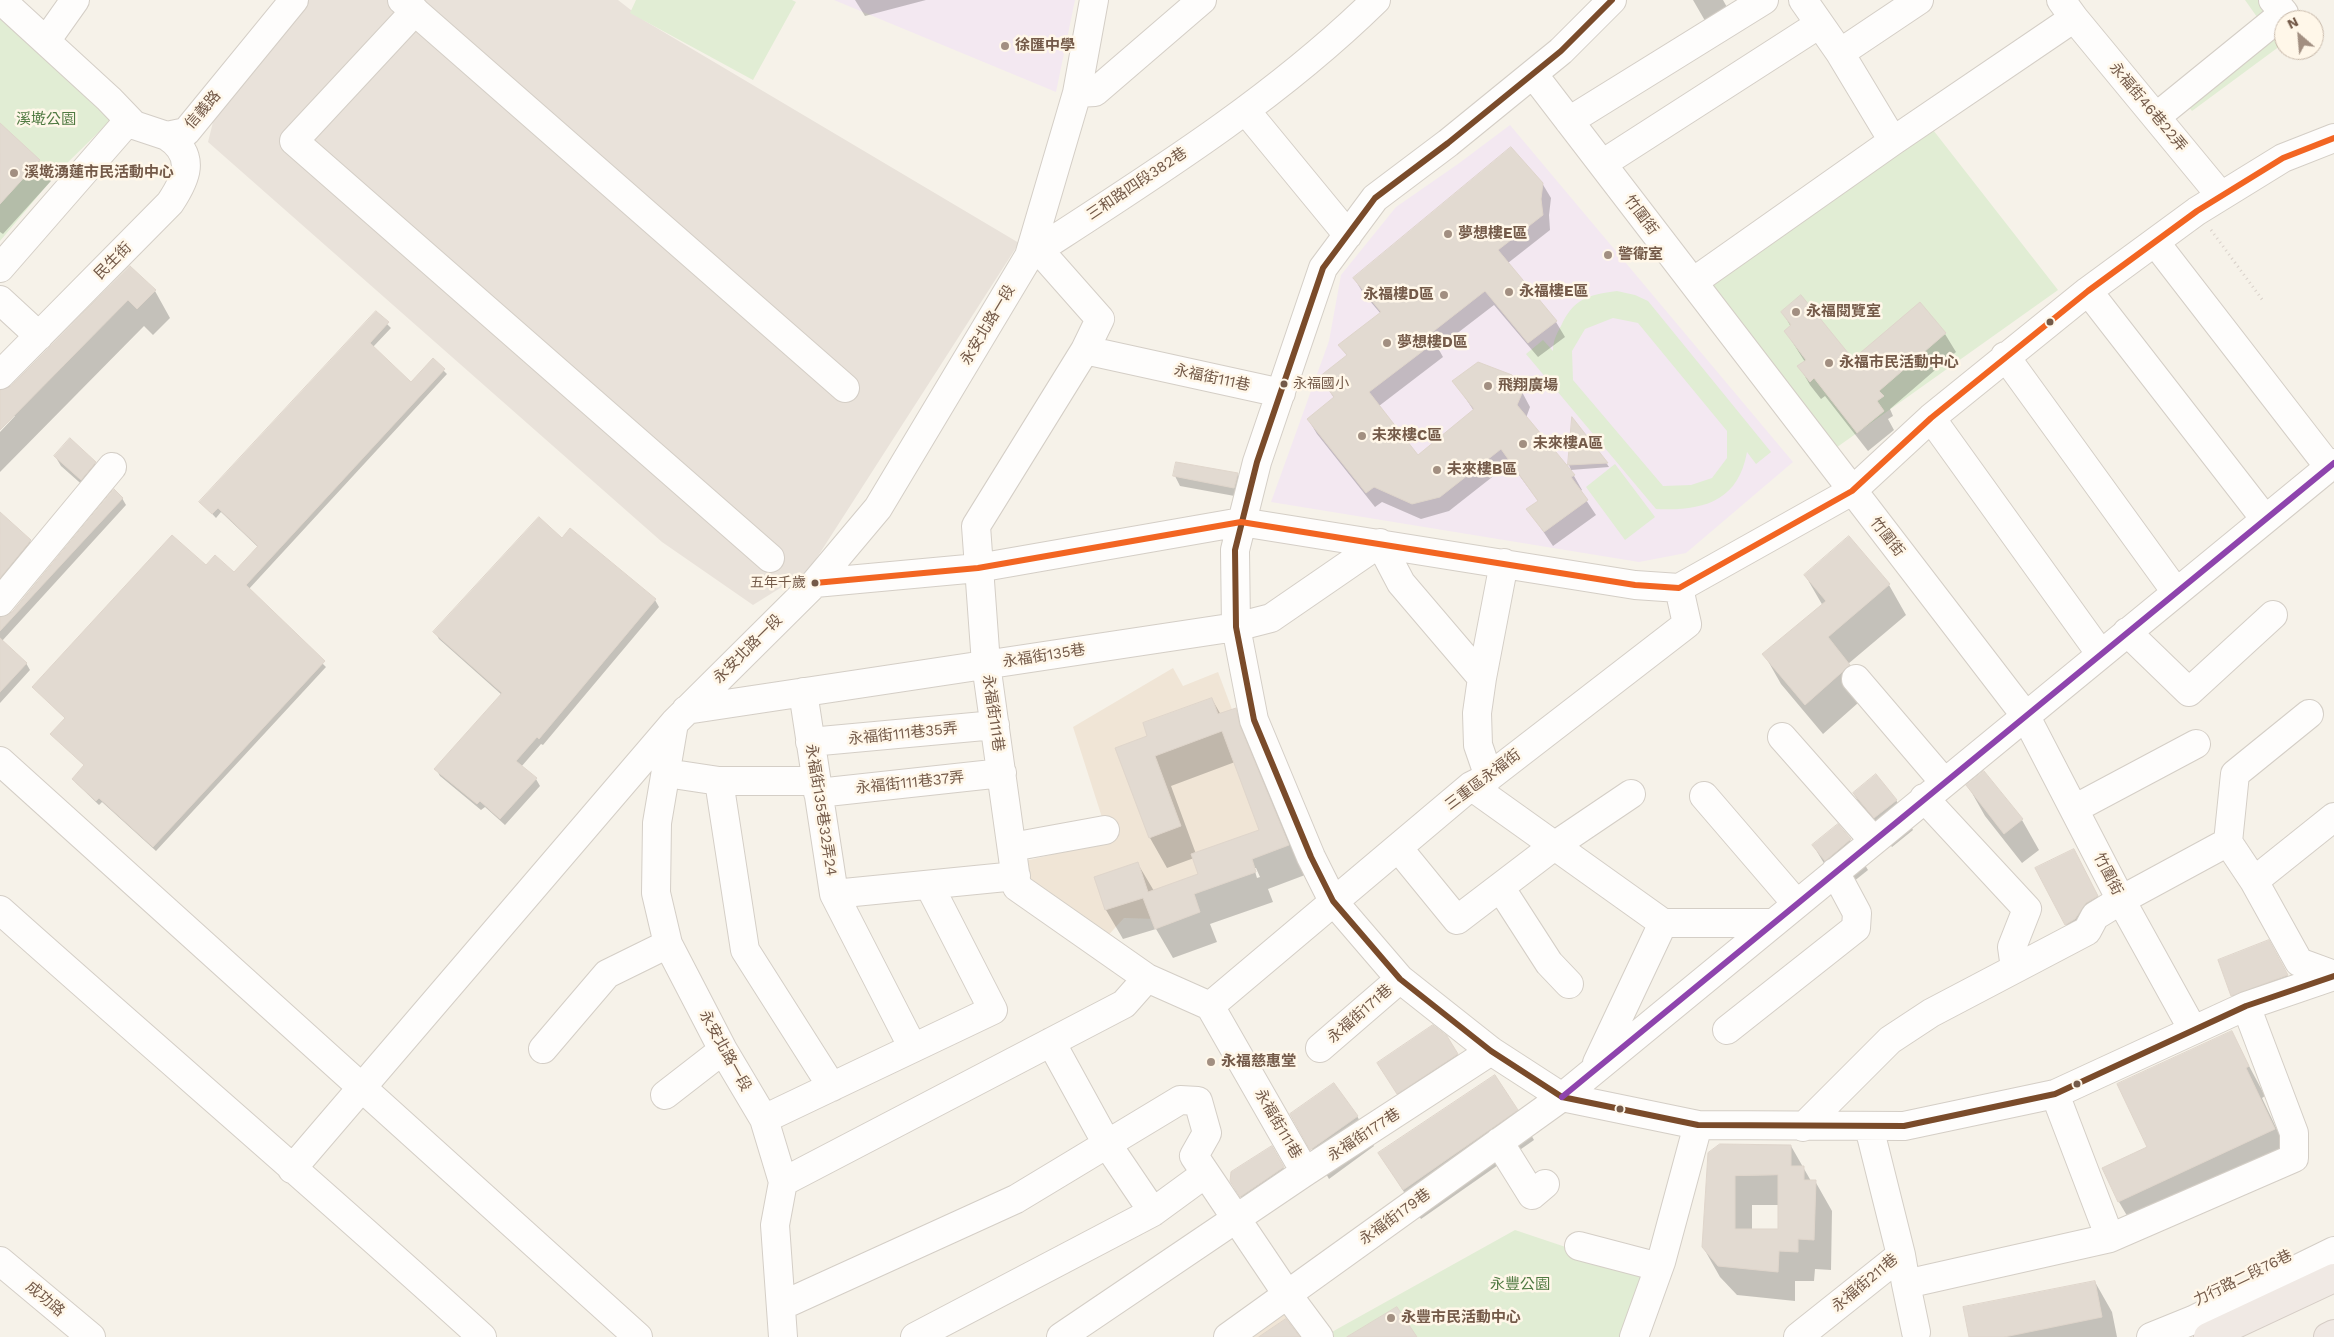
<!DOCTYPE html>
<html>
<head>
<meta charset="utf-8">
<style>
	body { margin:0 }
	#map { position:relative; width:2334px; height:1337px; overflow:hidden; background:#f6f2e9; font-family:"Work Sans",sans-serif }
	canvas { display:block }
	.north { position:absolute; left:2274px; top:10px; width:50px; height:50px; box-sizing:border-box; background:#fff7e9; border:1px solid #c7b8a9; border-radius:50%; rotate:333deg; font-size:14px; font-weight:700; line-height:20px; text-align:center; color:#745a49 }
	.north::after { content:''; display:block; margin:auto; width:18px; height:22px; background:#a28f81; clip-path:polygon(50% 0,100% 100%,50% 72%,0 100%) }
</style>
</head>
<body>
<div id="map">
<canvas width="2334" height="1337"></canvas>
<div class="north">N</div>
</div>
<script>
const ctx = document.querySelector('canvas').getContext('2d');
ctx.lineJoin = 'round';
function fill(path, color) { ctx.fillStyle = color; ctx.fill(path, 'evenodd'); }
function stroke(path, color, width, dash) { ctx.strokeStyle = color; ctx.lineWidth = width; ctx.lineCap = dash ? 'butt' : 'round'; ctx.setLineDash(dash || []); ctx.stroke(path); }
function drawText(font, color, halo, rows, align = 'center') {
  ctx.font = font + ' "Work Sans","Noto Sans TC",sans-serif'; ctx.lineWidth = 5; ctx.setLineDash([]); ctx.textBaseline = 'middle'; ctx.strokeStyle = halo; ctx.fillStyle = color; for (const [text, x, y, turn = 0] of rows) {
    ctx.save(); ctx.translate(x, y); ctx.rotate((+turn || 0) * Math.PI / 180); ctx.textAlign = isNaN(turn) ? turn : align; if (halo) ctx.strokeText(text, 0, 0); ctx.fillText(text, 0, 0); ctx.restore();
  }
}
fill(new Path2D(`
	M1173,668L1183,686L1218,672L1275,824L1156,919L1124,918L1104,940L1027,886L1021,862L1050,855L1107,833L1073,727Z
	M1283,1306L1307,1337H1239Z`), '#f0e5d6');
fill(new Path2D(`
	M307,0H618L645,21L1019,243L809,570L753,605L662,542L208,142L215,114Z`), '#e9e2da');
fill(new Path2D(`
	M834,0H1075L1056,92Z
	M1510,125L1793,462L1686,553L1639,562L1271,502L1329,341L1341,275L1396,207L1458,164Z`), '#f3e8f1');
fill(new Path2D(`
	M636,0H792L796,2L753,80L630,13Z
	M2245,0H2286L2300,20H2284V43L2192,111L2175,90L2262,24Z
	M0,19L113,118L59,171L0,241Z
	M1930,126L2058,290L1833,450L1705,283Z
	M1617,291L1635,295L1648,301L1771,452L1756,464L1747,452C1738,503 1701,511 1656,509L1526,354L1543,340L1553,351C1553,341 1556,335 1561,326C1574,298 1588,295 1617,291ZM1613,318L1638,323L1727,431V458L1712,478L1691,485L1663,486L1573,380L1572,351L1585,329Z
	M1615,464L1655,517L1625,540L1586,487Z
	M1515,1230L1643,1273L1625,1337H1333L1330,1333Z`), '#e1edd4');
fill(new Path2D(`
	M855,0H926L865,16Z
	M1693,0H1723L1737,25L1715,38Z
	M5,130L39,161L51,181L3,234L0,232V136Z
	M1542,183L1551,198L1549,215L1550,230L1508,263L1556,322L1565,337L1538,357L1494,305L1438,348L1443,357L1379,406L1418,456L1474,411L1454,381L1522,392L1530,407L1526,418L1574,476L1582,490L1580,491L1596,515L1553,546L1528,509L1539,502L1510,463L1449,511L1421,519L1382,502L1375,507L1317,434L1308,419L1334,398L1321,377L1347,356L1340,345L1381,314L1363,293L1354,278Z
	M130,267L155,291L170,318L153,335L144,326L0,472V432L15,416H12L0,428V391L12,387Z
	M376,313L391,328L373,347L411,383L433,360L447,374L248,590L326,667L156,851L102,802L99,805L76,783L73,779L85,766L52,735L66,719L33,687L206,567L234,574L259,548L221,512L216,518L201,502Z
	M1783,313L1853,361L1945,334L1956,352L1890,409L1893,416L1888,419L1894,430L1868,451L1825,396L1821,399L1810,385L1799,366L1805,362L1786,332L1791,327Z
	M1573,420L1607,464L1609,467L1571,470L1569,465Z
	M55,456L95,463L101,473L87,489L61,466Z
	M1237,474L1243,484L1240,497L1180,486L1175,476Z
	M122,498L126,505L2,641L26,663L30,670L0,703V618L13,613Z
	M0,515L30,541L39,556L0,597Z
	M1849,538L1889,585L1906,615L1848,664L1867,695L1823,734L1781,684L1764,654L1823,606L1805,575Z
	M562,540L655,600L659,607L543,745L541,744L521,767L536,779L540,786L505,825L485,807L481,810L440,776L436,769L502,695L439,639L435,632Z
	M1212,699L1221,715L1235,709L1252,739L1305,875L1268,889L1273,902L1210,924L1217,942L1173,958L1156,929L1123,939L1106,910L1138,864L1154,891L1200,874L1194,858L1167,868L1150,838L1116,749L1149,737ZM1235,762L1261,831L1196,854L1171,786ZM1254,868H1256L1260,877L1257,878Z
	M1968,786L2022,820L2039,850L2022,863L1985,816Z
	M1854,794L1896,800L1913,830L1892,847L1871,823Z
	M1838,826L1850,840L1868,870L1843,890L1831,875L1813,845Z
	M2073,850L2112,922L2101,929L2090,945L2081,950L2066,924Z
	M2268,942L2293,985L2238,1005L2232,995Z
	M2231,1032L2265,1096L2262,1098L2291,1159L2136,1231L2119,1202L2149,1147Z
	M1457,1054L1466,1069L1407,1108L1387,1078Z
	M1517,1110L1534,1140L1421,1219L1380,1154Z
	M1292,1114L1357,1116L1374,1146L1329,1179Z
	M1791,1146L1811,1181H1815L1832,1211L1831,1270L1815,1269L1814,1281H1795V1301L1737,1295L1720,1277L1703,1247L1709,1153ZM1752,1205H1779V1230H1752Z
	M1272,1148L1292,1183L1250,1211L1240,1196Z
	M2095,1282L2112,1312L2117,1337H1970Z`), '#0003');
const building = new Path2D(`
	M0,123L40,160L0,204Z
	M1511,147L1543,183L1541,199L1543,215L1498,250L1557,321L1528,343L1485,291L1430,334L1436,341L1369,392L1418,455L1474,409L1452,381L1478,362L1512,375L1523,391L1517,405L1575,475L1571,477L1588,500L1544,532L1526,509L1538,501L1501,449L1440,497L1412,504L1374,487L1366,493L1307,419L1334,397L1319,377L1347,355L1338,345L1381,312L1353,278Z
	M130,266L156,290L137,309L128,300L0,430V390L11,386Z
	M1801,295L1853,359L1920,302L1946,333L1879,391L1884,396L1877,401L1884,411L1857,433L1814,378L1810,382L1797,366L1806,360L1784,331L1791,325L1781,312Z
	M376,311L389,322L370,343L411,382L433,358L445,369L246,585L325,661L153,847L99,798L96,801L72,779L84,765L50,734L65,718L32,687L172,535L206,565L215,555L234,572L258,546L218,508L212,514L199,502Z
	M1572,417L1608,463L1568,465Z
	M70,438L96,462L81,480L54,456Z
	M1176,462L1238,473L1234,488L1173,476Z
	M114,489L123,498L0,631V617L12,612Z
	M0,512L31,540L0,578Z
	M539,517L562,538L570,528L656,599L539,739L537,737L516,761L537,778L500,819L480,801L477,804L434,769L502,693L433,632Z
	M1849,536L1890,584L1828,637L1850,665L1805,705L1762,654L1826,601L1804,575Z
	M0,638L27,663L0,692Z
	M1212,698L1218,714L1236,708L1240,726L1289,845L1252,859L1256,872L1194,894L1200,912L1155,929L1143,898L1105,910L1094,877L1138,862L1148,892L1198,874L1191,854L1259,830L1222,731L1155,756L1181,826L1149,838L1115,748L1147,736L1143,723Z
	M1984,771L2023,819L2004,834L1966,785Z
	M1876,774L1897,800L1874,818L1853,793Z
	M1838,824L1851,839L1825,861L1812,845Z
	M2074,849L2098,896L2086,903L2075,919L2065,925L2035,868Z
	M2269,940L2288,975L2231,996L2218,960Z
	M1433,1025L1447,1036L1458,1054L1397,1094L1377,1063Z
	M2232,1031L2249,1066L2246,1068L2275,1129L2118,1202L2102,1168L2147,1147L2117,1084Z
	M1495,1075L1518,1110L1403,1190L1378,1153Z
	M1334,1083L1358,1116L1310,1150L1290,1114Z
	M1720,1144L1791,1145V1166H1804V1180H1816L1814,1240L1798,1239V1252L1779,1251L1778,1272L1718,1266L1702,1247L1708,1153ZM1778,1175V1229H1735V1176Z
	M1272,1146L1284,1167L1240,1197L1230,1181L1231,1172Z
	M2095,1281L2102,1317L2004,1337H1969L1963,1307Z
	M1397,1307L1417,1337H1347Z
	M1286,1319L1300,1337H1259Z`);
fill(building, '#e2dad1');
stroke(building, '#dfd5cb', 1);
const minor = new Path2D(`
	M1,0L109,99L134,125L167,136L186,132L294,0
	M402,0L845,388
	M1612,0L1561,51L1448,143L1375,198L1323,268L1257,462L1235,550L1236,627L1254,720L1311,857L1333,901L1400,979L1491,1051L1562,1097L1698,1125L1904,1126L2055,1094L2246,1006L2334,976
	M1803,0L1840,53L1893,141
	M2061,0L2074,18L2221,196
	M415,11L294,141L770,558
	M46,41L75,0
	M1840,53L1919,0
	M1533,74L2025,715L2121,900L2193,1030
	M1077,93L1095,92L1202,0
	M1246,111L1348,235
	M2156,117L2284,13L2273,0
	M1569,121L1764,0
	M1602,164L1818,25
	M2155,242L2329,467
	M1039,250L1100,319L1085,350
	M1029,256C1149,178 1273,101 1376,0
	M0,268L129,120
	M1693,282L1893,141L2074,18
	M2088,291L2265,519
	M0,300L39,336
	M2005,356L2176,592
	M0,375L170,203C186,179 197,156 167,136
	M1281,393L1085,350L976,526L986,664L1017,887L1147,978L1210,1006L1305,1172
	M1931,418L2100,653
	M815,583L978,568L1241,522L1635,585L1679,588L1852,491L1931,418L2088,291L2197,211L2283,158L2334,138
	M0,602L112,467
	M2127,632L2189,692L2273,615
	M1482,678L1504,563
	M1856,679L1944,782
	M803,692L834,894L1016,876
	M686,710L1236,627L1271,618L1380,543L1401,583L1482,678L1477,713L1478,745L1489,777
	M2309,714L2235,774L2228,842L2254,881L2299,962L2334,975
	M1782,737L1873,840
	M810,742L995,725
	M0,761L638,1337
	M666,773L719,781H816
	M719,781L745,950L832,1087
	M1471,786L1663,923L1597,1063
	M818,793L1002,773
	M1704,796L1796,903
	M1924,798L2027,909L2012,947L2015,968
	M2074,809L2196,744
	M1012,847L1105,830
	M1399,849L1457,920L1554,846L1631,794
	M2254,881L2334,817
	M1500,887L1549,963L1569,984
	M834,894L913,1048
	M0,910C160,1053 323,1192 482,1337
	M1663,923H1772
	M1210,1006L1471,786L1489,777L1687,624L1679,588
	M1727,1030L1856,928L1857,913L1835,872
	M1051,1042L1107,1144L1153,1212
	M1320,1048L1400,979
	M543,1049L607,974L668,944
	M2055,1094L2110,1238
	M665,1095L723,1050
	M764,1119L993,1010L929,885
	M1803,1127L1890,1040L1931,1013L2087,931L2095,916L2121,900L2228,842
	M1499,1142L1532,1195L1545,1184
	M292,1169L674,723
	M783,1182L1124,1004L1147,978
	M1579,1246L1659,1267
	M1901,1255L1906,1284L2110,1238L2294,1158V1133L2246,1006
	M0,1261L91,1337
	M1906,1284L1916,1332
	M781,1306L1016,1199L1180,1100L1198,1101L1207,1133L1194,1156L1287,1294L1319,1337
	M783,1337L775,1225L783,1182L764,1119L723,1050L668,944L656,893L657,823L674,723L815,583L878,508L1029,256L1077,93L1094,0
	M915,1337L1153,1212L1205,1174
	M1061,1337L1305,1172L1491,1051
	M1228,1337L1562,1097L2334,463
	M1634,1337L1661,1262L1698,1125
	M1798,1337L1901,1255L1869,1127
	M2151,1337L2193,1320L2334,1251`);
const highway = new Path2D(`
	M2208,1337L2334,1278
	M2328,1337L2334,1334`);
stroke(minor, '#d4cec6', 30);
stroke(highway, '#d5ccc5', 30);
stroke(new Path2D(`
	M2211,230L2264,302`), '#d8d0c9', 3, [1, 4]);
stroke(minor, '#fefdfc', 28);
stroke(highway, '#f0e9e4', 28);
stroke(new Path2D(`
	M1612,0L1561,51L1448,143L1375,198L1323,268L1257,462L1235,550L1236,627L1254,720L1311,857L1333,901L1400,979L1491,1051L1562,1097L1698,1125L1904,1126L2055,1094L2246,1006L2334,976`), '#7a4b2a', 6);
stroke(new Path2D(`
	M815,583L978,568L1241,522L1635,585L1679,588L1852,491L1931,418L2088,291L2197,211L2283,158L2334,138`), '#f26522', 6);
stroke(new Path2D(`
	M1562,1097L2334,463`), '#8e44ad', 6);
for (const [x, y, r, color] of [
	[1005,46,5,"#a28f81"],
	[14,173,5,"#a28f81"],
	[1448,234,5,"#a28f81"],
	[1608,255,5,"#a28f81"],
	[1509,292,5,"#a28f81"],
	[1444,295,5,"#a28f81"],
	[1796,312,5,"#a28f81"],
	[2050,322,4.5,"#745a49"],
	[1387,343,5,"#a28f81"],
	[1829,363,5,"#a28f81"],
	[1284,384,4.5,"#745a49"],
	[1488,386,5,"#a28f81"],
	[1362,436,5,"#a28f81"],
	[1523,444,5,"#a28f81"],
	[1437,470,5,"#a28f81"],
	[815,583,4.5,"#745a49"],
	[1211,1062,5,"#a28f81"],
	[2077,1084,4.5,"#745a49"],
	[1620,1109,4.5,"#745a49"],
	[1391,1318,5,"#a28f81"]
]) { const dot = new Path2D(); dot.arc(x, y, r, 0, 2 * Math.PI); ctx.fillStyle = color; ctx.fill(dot); stroke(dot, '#fff7e9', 2); }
drawText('14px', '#745a49', '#fff7e9', [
	["永福國小",1293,384],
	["五年千歲",806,583,"right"]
], 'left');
drawText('bold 15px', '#745a49', '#fff7e9', [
	["徐匯中學",1015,46],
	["溪墘湧蓮市民活動中心",24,173],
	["夢想樓E區",1458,234],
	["警衛室",1618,255],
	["永福樓E區",1519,292],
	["永福樓D區",1434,295,"right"],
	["永福閱覽室",1806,312],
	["夢想樓D區",1397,343],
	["永福市民活動中心",1839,363],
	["飛翔廣場",1498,386],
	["未來樓C區",1372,436],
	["未來樓A區",1533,444],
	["未來樓B區",1447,470],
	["永福慈惠堂",1221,1062],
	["永豐市民活動中心",1401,1318]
], 'left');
drawText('15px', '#745a49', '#fff7e9', [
	["永福街46巷22弄",2148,107,50],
	["信義路",203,110,-49],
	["三和路四段382巷",1137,184,-34],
	["竹圍街",1641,215,53],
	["民生街",113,261,-45],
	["永安北路一段",988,325,-59],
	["永福街111巷",1212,378,12],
	["竹圍街",1887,537,52],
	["永安北路一段",748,649,-45],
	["永福街135巷",1044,656,-9],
	["永福街111巷",993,713,82],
	["永福街111巷35弄",903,734,-6],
	["三重區永福街",1483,780,-37],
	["永福街111巷37弄",910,783,-6],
	["永福街135巷32弄24",821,810,81],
	["竹圍街",2108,874,63],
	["永福街171巷",1360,1014,-41],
	["永安北路一段",725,1051,61],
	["永福街111巷",1278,1124,60],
	["永福街177巷",1364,1135,-33],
	["永福街179巷",1395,1217,-36],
	["力行路二段76巷",2243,1278,-26],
	["永福街211巷",1865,1283,-40],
	["成功路",45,1299,40]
]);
drawText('15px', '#507a42', '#fff7e9', [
	["溪墘公園",46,120],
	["永豐公園",1520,1285]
]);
</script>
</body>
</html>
